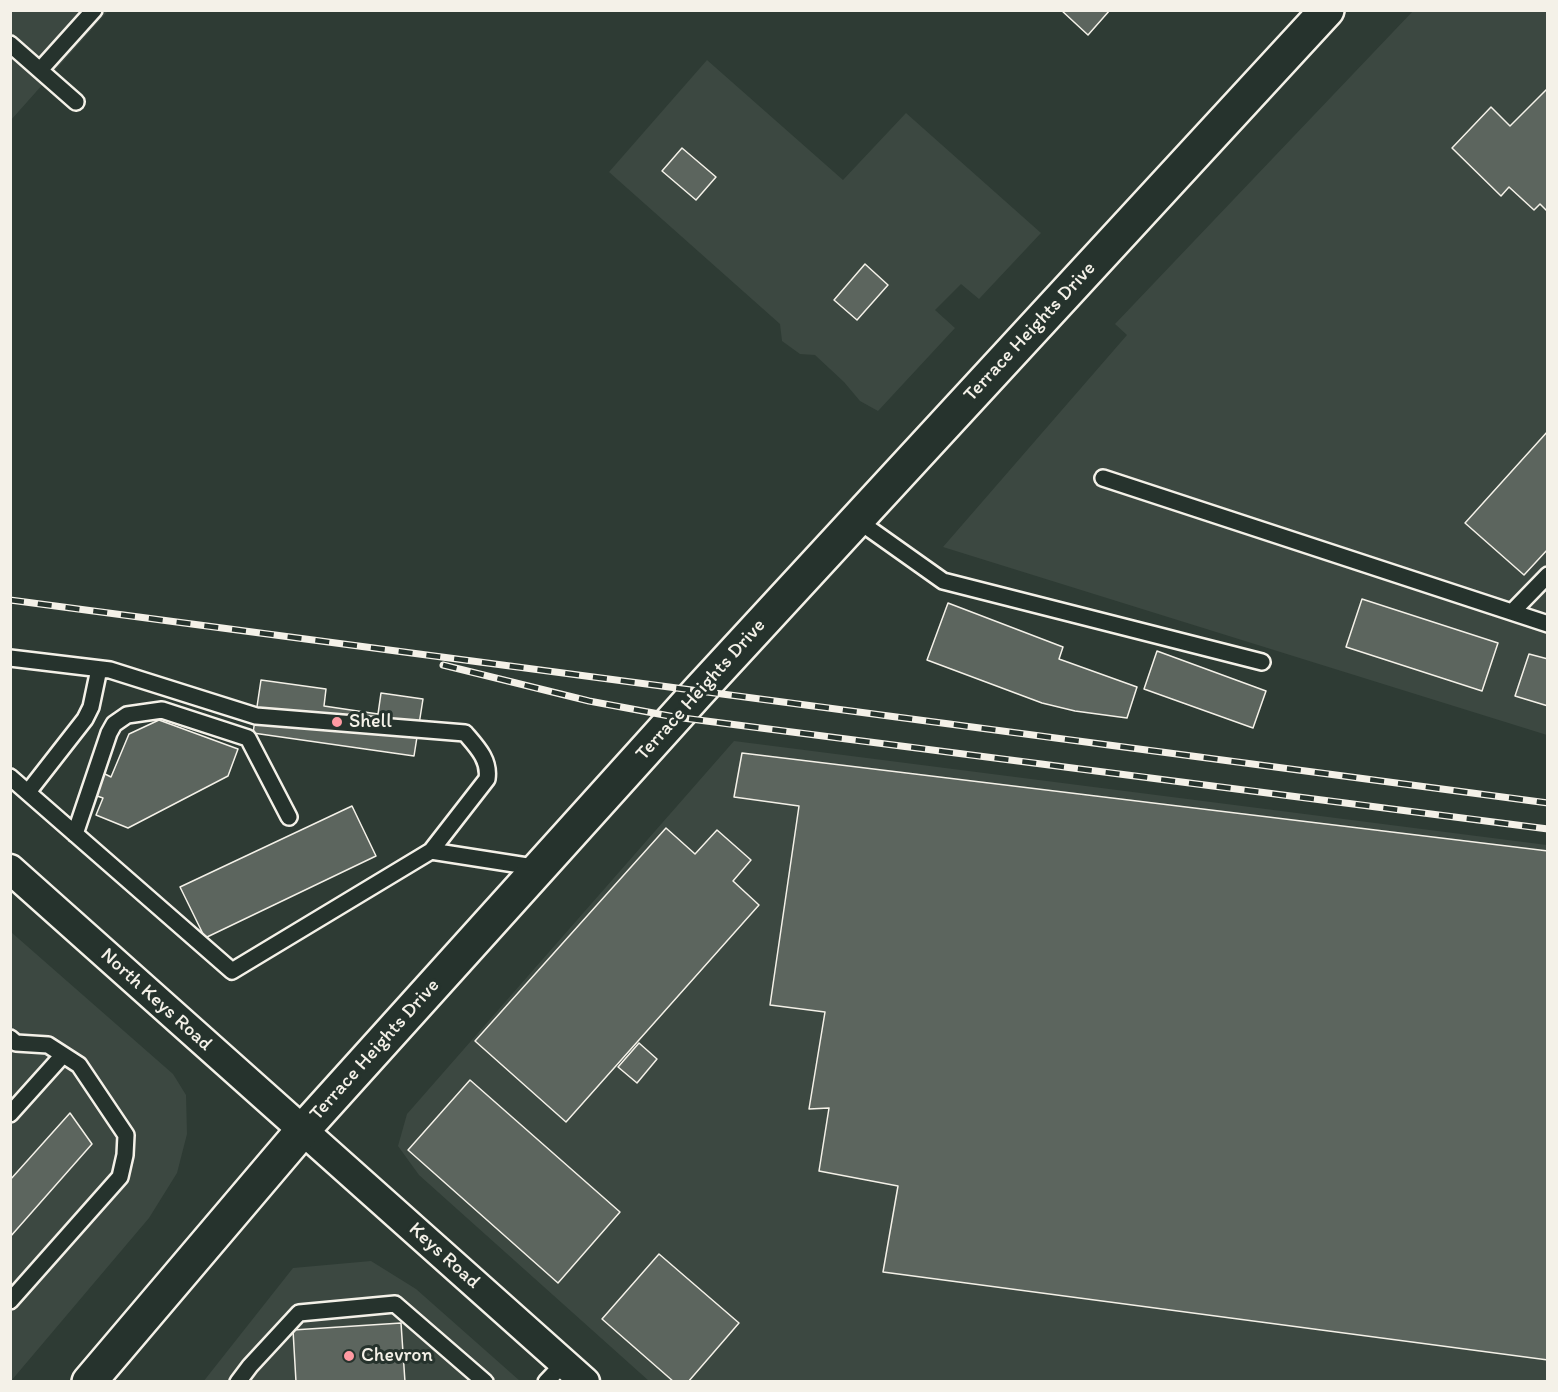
<!DOCTYPE html>
<html>
<head>
<meta charset="utf-8">
<style>
	body { margin:0 }
	#map { position:relative; width:1558px; height:1392px; overflow:hidden; background:#2e3b34; font-family:Itim,sans-serif }
	canvas { display:block }
	.frame { position:absolute; inset:0; border:12px solid #f4f1e8; pointer-events:none }
</style>
</head>
<body>
<div id="map">
<canvas width="1558" height="1392"></canvas>
<div class="frame"></div>
</div>
<script>
const ctx = document.querySelector('canvas').getContext('2d');
ctx.lineJoin = 'round';
function fill(path, color) { ctx.fillStyle = color; ctx.fill(path, 'evenodd'); }
function stroke(path, color, width, dash) { ctx.strokeStyle = color; ctx.lineWidth = width; ctx.lineCap = dash ? 'butt' : 'round'; ctx.setLineDash(dash || []); ctx.stroke(path); }
function drawText(font, color, halo, rows, align = 'center') {
  ctx.font = font + ' Itim,sans-serif'; ctx.lineWidth = 6; ctx.setLineDash([]); ctx.textBaseline = 'middle'; ctx.strokeStyle = halo; ctx.fillStyle = color; for (const [text, x, y, turn = 0] of rows) {
    ctx.save(); ctx.translate(x, y); ctx.rotate((+turn || 0) * Math.PI / 180); ctx.textAlign = isNaN(turn) ? turn : align; if (halo) ctx.strokeText(text, 0, 0); ctx.fillText(text, 0, 0); ctx.restore();
  }
}
fill(new Path2D(`
	M11,11H108L11,120Z
	M1413,11H1547V735L943,547L1127,335L1115,324Z
	M707,60L843,180L906,113L1041,233L979,299L961,284L935,310L955,328L878,411L860,401L844,382L815,355L800,354L782,341L780,324L609,172Z
	M734,741L1547,845V1381H649L419,1175L398,1146L407,1114Z
	M11,932L173,1074L186,1095L187,1134L177,1173L149,1218L11,1381Z
	M371,1261L416,1289L520,1381L203,1382L293,1268Z`), '#3c4841');
const building = new Path2D(`
	M1061,10H1110L1088,35Z
	M1548,88V212L1540,204L1534,210L1509,187L1501,196L1452,148L1491,107L1510,126Z
	M682,148L716,177L696,200L662,171Z
	M865,264L888,285L857,320L834,300Z
	M1548,431V549L1524,575L1465,523Z
	M1362,599L1498,643L1482,691L1346,647Z
	M948,603L1063,647L1059,659L1137,687L1127,718L1075,711L1042,703L927,660Z
	M1157,651L1266,691L1253,728L1144,689Z
	M1529,654L1548,659V706L1515,696Z
	M261,680L326,689L324,706L378,714L381,693L423,699L414,756L253,733Z
	M159,720L238,749L228,776L128,828L96,815L103,798L94,795L103,773L111,777L129,734Z
	M742,753L1548,851V1360L883,1272L898,1186L819,1171L829,1108L809,1109L825,1012L770,1005L799,806L734,797Z
	M352,806L376,856L205,938L180,887Z
	M666,828L695,854L717,830L751,860L733,881L759,905L566,1122L475,1041Z
	M639,1043L657,1059L637,1083L618,1067Z
	M470,1080L620,1212L558,1283L408,1150Z
	M70,1113L92,1144L10,1237V1180Z
	M659,1254L739,1323L688,1382H674L602,1319Z
	M401,1323L405,1382H296L293,1330Z`);
fill(building, '#5c655e');
stroke(building, '#f4f1e8', 1.5);
const lane = new Path2D(`
	M10,44L76,102
	M40,70L94,10
	M1103,478L1548,624
	M857,520L943,581L1262,662
	M1513,611L1548,575
	M10,658L110,670L256,716L465,733C477,747 490,760 487,779L431,851L232,971L10,777
	M28,792L85,719L91,707L99,669
	M75,834L109,733L114,724L127,715L162,710L248,738L289,817
	M431,851L540,868
	M10,1038L16,1043L48,1045L79,1065L126,1135L125,1155L120,1177L10,1301
	M10,1114L63,1055
	M238,1382L250,1366L299,1313L395,1304L485,1382
	M546,1382L564,1363`);
const street = new Path2D(`
	M10,869L585,1382`);
const secondary = new Path2D(`
	M89,1382L302,1131L698,692L1327,10`);
stroke(lane, '#f4f1e8', 20);
stroke(street, '#f4f1e8', 33);
stroke(secondary, '#f4f1e8', 38);
stroke(lane, '#26332d', 15);
stroke(street, '#26332d', 28);
stroke(secondary, '#26332d', 33);
const rail = new Path2D(`
	M10,600L1548,803
	M443,665L589,701L675,717L1548,829`);
stroke(rail, '#f4f1e8', 7);
stroke(rail, '#26332d', 4.5, [14]);
for (const [x, y, r, color] of [
	[337,722,6,"#ff9aa2"],
	[349,1356,6,"#ff9aa2"]
]) { const dot = new Path2D(); dot.arc(x, y, r, 0, 2 * Math.PI); ctx.fillStyle = color; ctx.fill(dot); stroke(dot, '#26332d', 2); }
drawText('20px', '#f4f1e8', '#26332d', [
	["Terrace Heights Drive",1030,332,-47],
	["Terrace Heights Drive",701,690,-48],
	["North Keys Road",156,1000,42],
	["Terrace Heights Drive",375,1050,-48],
	["Keys Road",444,1256,42]
]);
drawText('20px', '#f4f1e8', '#26332d', [
	["Shell",349,722],
	["Chevron",361,1356]
], 'left');
</script>
</body>
</html>
